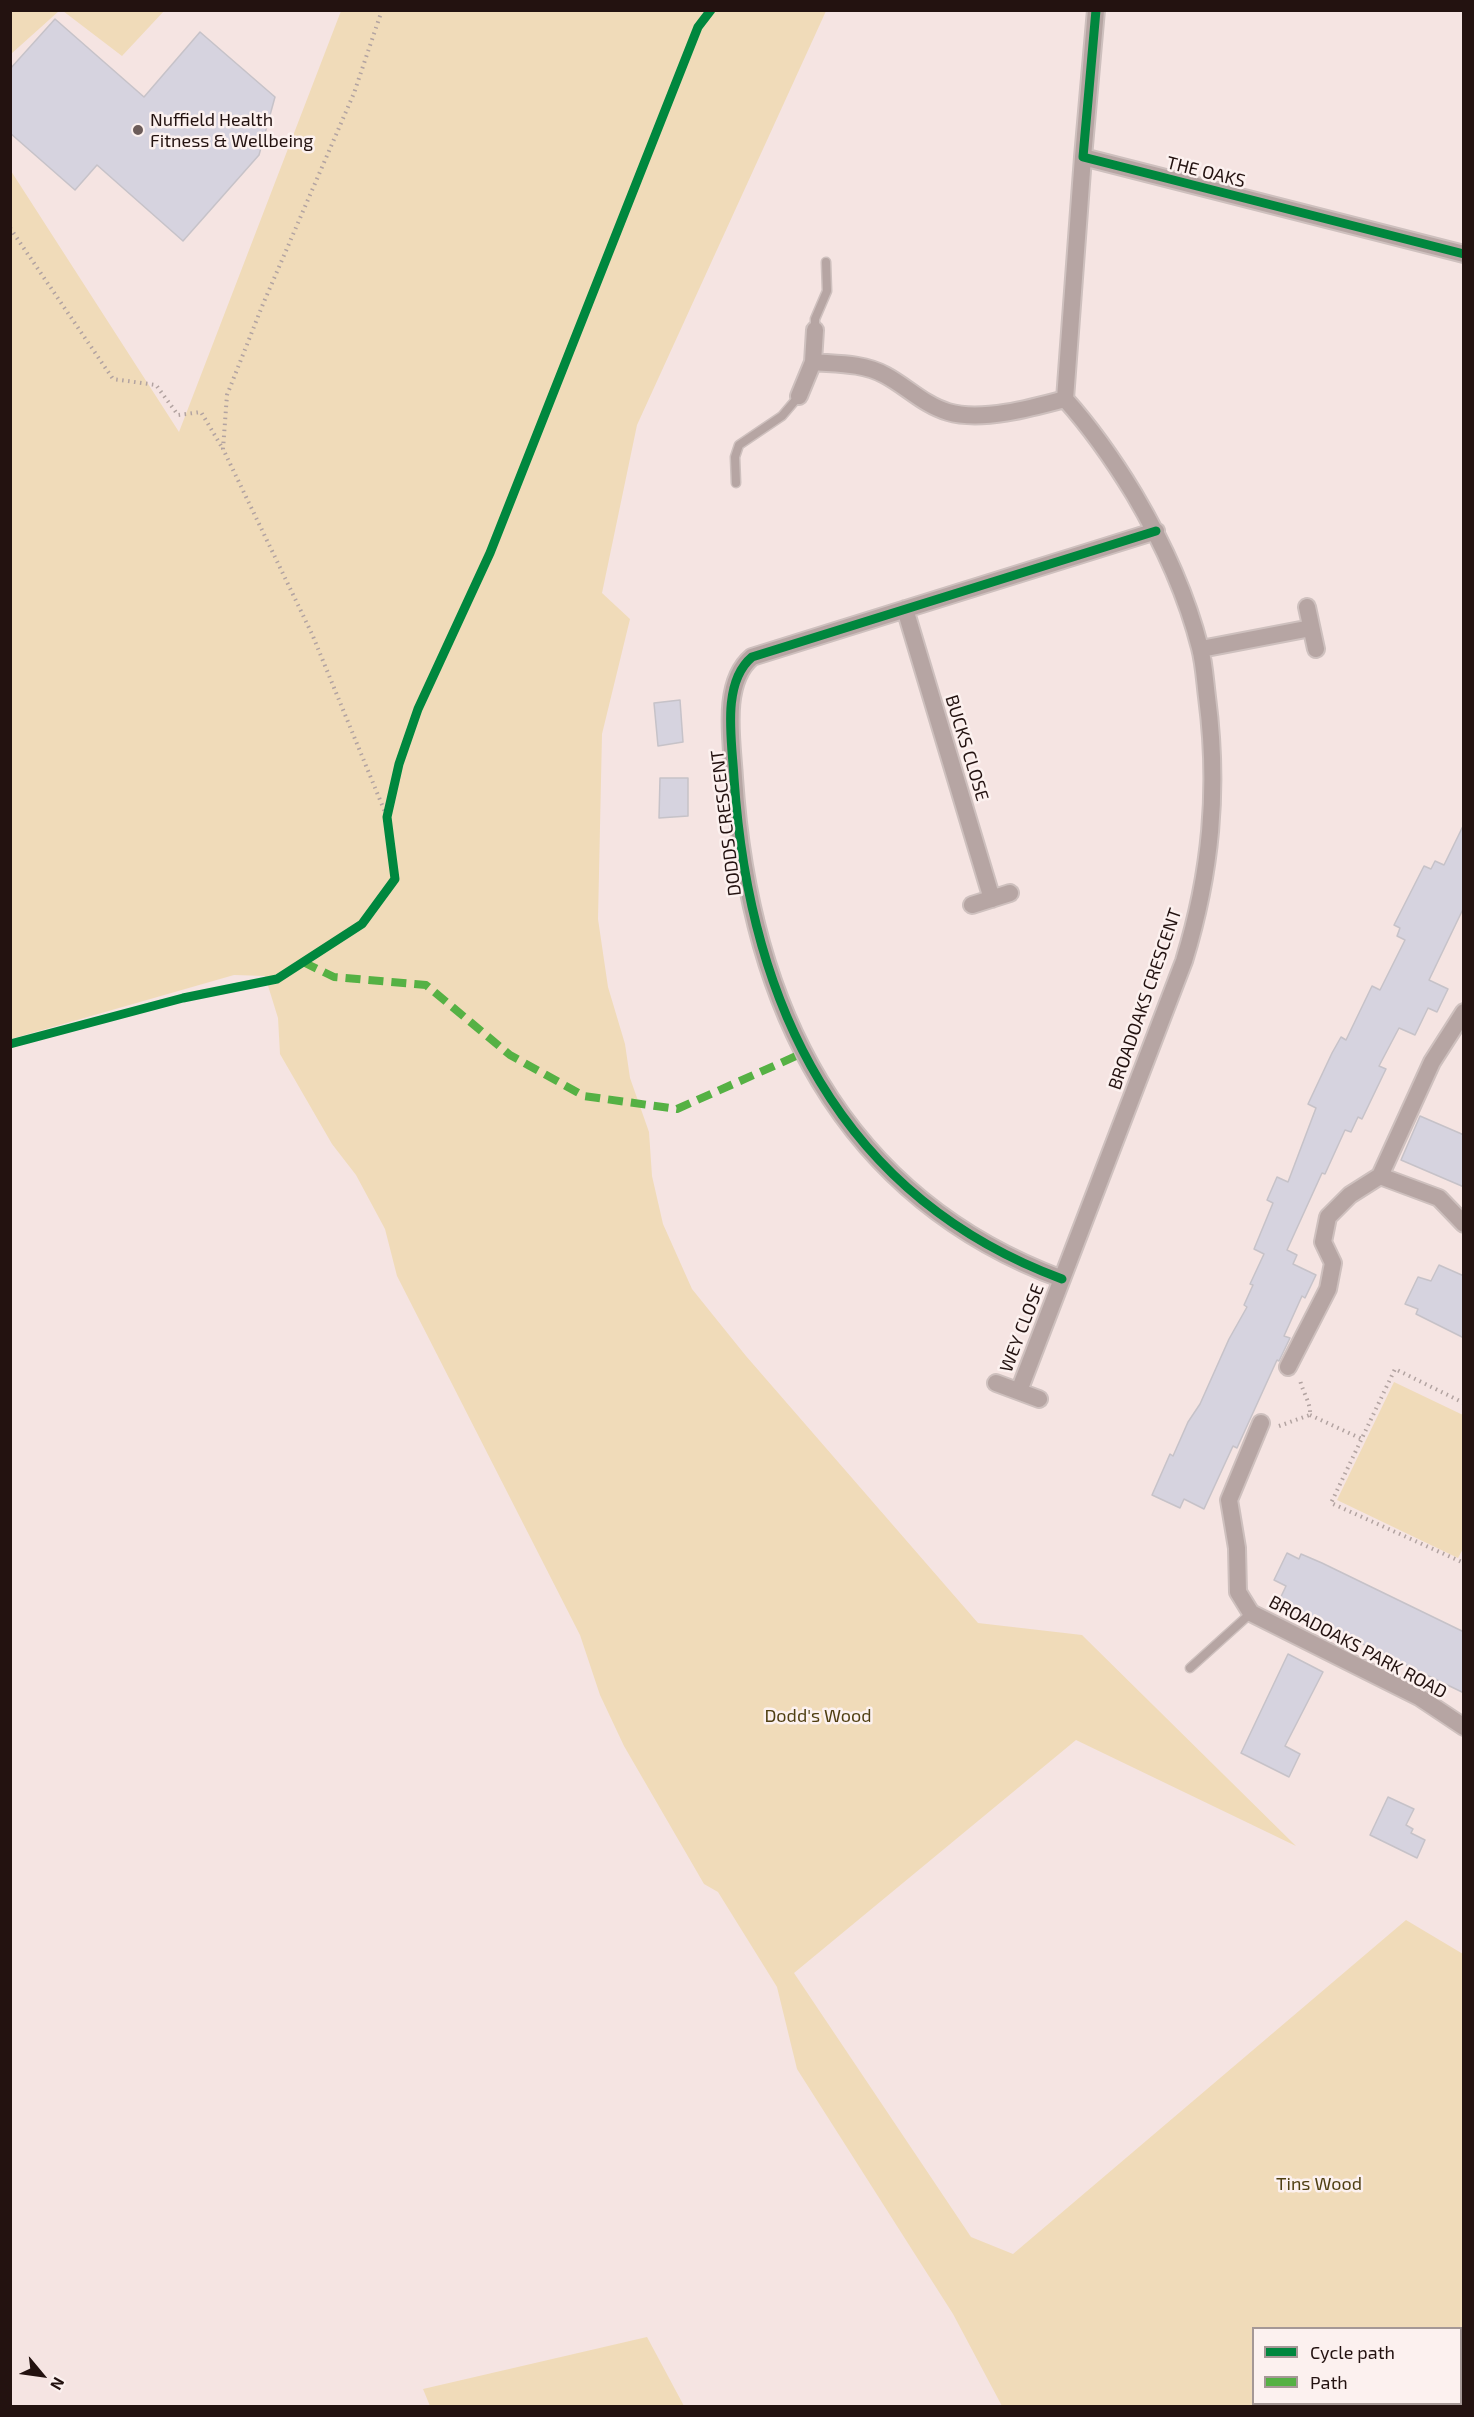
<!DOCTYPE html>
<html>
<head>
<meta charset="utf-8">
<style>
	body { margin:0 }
	#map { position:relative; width:1474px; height:2417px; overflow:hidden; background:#f5e4e2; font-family:"Exo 2",sans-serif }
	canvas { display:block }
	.frame { position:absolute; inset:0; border:12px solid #231210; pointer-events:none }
	.legend { position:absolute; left:1252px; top:2327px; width:210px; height:78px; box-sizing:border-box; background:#fcf1ef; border:2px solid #a59896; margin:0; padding:8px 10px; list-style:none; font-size:18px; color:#231210 }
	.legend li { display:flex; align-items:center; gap:12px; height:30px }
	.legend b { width:30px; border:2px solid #a59896 }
	.north { position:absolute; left:12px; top:2345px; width:60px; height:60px; -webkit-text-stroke:4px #fcf1ef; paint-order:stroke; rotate:119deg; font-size:16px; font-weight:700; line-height:24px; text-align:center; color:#231210 }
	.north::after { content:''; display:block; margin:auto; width:21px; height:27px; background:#231210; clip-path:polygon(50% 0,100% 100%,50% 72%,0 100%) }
</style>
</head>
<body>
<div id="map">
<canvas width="1474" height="2417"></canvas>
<div class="frame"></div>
<ul class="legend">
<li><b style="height:8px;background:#00873e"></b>Cycle path</li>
<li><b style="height:8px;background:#55b144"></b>Path</li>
</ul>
<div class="north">N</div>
</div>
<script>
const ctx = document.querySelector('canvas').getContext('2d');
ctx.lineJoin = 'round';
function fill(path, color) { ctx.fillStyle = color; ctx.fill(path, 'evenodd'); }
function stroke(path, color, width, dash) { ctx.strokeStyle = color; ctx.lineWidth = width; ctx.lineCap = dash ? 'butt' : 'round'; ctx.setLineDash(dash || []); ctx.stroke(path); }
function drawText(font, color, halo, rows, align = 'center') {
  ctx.font = font + ' "Exo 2",sans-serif'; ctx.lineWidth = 5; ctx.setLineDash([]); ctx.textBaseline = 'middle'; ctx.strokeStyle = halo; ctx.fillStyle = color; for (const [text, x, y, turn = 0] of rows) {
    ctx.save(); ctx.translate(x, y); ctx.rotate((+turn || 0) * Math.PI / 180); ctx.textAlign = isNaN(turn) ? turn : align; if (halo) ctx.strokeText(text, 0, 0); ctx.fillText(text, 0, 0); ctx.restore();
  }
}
fill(new Path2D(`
	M11,10H59V11L11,54Z
	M63,11H164L122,56Z
	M341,11H826L637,425L602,593L630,619L602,734L598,919L608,987L625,1044L630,1078L649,1132L652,1176L663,1224L692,1289L746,1356L978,1623L1082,1635L1296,1846L1076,1740L794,1973L971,2237L1013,2254L1406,1920L1463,1954V2406H1399V2404H1460V2328H1254V2404H1361L1357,2406H1002L953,2314L797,2069L777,1987L718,1892L704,1884L624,1746L600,1695L580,1635L397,1276L385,1229L356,1175L332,1144L280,1054L278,1018L265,976L234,975L11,1039V171L179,432Z
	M1394,1382L1463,1415L1464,1547L1458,1558L1337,1500Z
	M647,2337L684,2406H430L423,2389Z`), '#f0dbb9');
const building = new Path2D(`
	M55,19L144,97L200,32L275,97L259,155L183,241L97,165L75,190L10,133V69Z
	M680,700L683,742L658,746L654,703Z
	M660,778H688V816L659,818Z
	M1464,824V907L1429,980L1448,989L1437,1012L1428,1008L1415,1035L1399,1028L1379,1066L1386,1069L1362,1119L1358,1117L1351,1132L1345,1130L1325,1174L1322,1173L1287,1250L1297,1255L1293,1264L1316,1275L1305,1298L1302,1296L1284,1336L1290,1338L1279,1361L1277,1360L1237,1448L1233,1446L1204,1509L1184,1499L1180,1508L1152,1495L1170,1454L1173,1456L1188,1422L1200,1404L1229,1339L1247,1307L1244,1305L1253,1285L1250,1284L1264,1254L1254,1249L1273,1203L1267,1200L1277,1177L1288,1182L1316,1108L1308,1104L1332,1053L1341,1037L1346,1040L1372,986L1380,990L1405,940L1397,936L1400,928L1394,925L1424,866L1431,869L1435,861L1444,865Z
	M1420,1116L1464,1135V1187L1401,1160Z
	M1439,1265L1464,1276V1338L1416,1314L1418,1309L1405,1304L1418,1277L1431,1281Z
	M1287,1553L1299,1559L1301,1554L1322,1563L1464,1632V1693L1278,1603L1286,1586L1274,1580Z
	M1288,1654L1323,1672L1285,1746L1300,1754L1289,1777L1241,1753Z
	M1388,1797L1414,1809L1406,1825L1413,1829L1411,1833L1425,1840L1417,1858L1370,1835Z`);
fill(building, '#d6d3df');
stroke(building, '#c6c2c8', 1.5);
const service = new Path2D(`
	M815,330V319L827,291L826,262
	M736,483L735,457L739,445L782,416L799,396
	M1190,1668L1251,1613`);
const minor = new Path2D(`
	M1096,10L1083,157L1464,254
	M813,362C837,364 863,363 885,375C906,386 924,405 948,412C981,422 1032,408 1065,399
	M799,396L813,362L815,330
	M1065,399L1083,157
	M1307,607L1316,649
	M905,609L992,899
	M1201,649L1311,628
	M972,905L1010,893
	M1464,1012L1432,1062L1380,1176L1439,1198L1464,1224
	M1062,1279C839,1196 749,1003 734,778C732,741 721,683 752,657L1156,531
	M1288,1367L1328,1289L1333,1263L1323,1242L1328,1217L1350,1195L1380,1176
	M996,1383L1039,1399
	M1019,1391L1184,961C1211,873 1219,789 1207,697C1205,681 1204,663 1200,648C1186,593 1163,543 1134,494C1114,461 1091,428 1065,399
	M1261,1423L1229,1500L1237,1548L1238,1592L1251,1613L1419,1697L1464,1727`);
stroke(service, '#cec0be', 11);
stroke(minor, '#cec0be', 20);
stroke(new Path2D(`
	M382,10L354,93L263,304L227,395L223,449L312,634L387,817
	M10,228L113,379L156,385L178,415L201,412L223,449
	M1464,1403L1395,1369L1331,1503L1464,1563
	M1310,1415L1362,1439
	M1279,1426L1310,1415C1311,1403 1303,1393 1300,1380`), '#b2a3a1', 4, [1.5, 4.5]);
stroke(service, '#b6a5a3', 8);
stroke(minor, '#b6a5a3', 16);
stroke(new Path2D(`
	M303,962L334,977L426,985L510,1055L584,1096L677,1109L803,1053`), '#55b144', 8, [15, 8]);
stroke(new Path2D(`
	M1096,10L1083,157L1464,254
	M10,1044L183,998L277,979L362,924L395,879L387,817L399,764L418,709L490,553L698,27L711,10
	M1062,1279C839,1196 749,1003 734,778C732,741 721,683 752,657L1156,531`), '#00873e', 9);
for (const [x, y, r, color] of [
	[138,130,6,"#6c5c5a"]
]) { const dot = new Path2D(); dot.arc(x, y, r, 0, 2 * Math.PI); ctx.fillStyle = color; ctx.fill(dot); stroke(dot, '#fcf1ef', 2); }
drawText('18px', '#231210', '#fcf1ef', [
	["Nuffield Health",150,120],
	["Fitness & Wellbeing",150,141]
], 'left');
drawText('18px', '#231210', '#fcf1ef', [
	["THE OAKS",1206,172,14],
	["BUCKS CLOSE",967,748,73],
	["DODDS CRESCENT",726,823,-97],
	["BROADOAKS CRESCENT",1145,999,-71],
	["WEY CLOSE",1022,1328,-69],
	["BROADOAKS PARK ROAD",1358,1647,28]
]);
drawText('18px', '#4f3f12', '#fcf1ef', [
	["Dodd's Wood",818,1716],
	["Tins Wood",1319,2184]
]);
</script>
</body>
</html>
